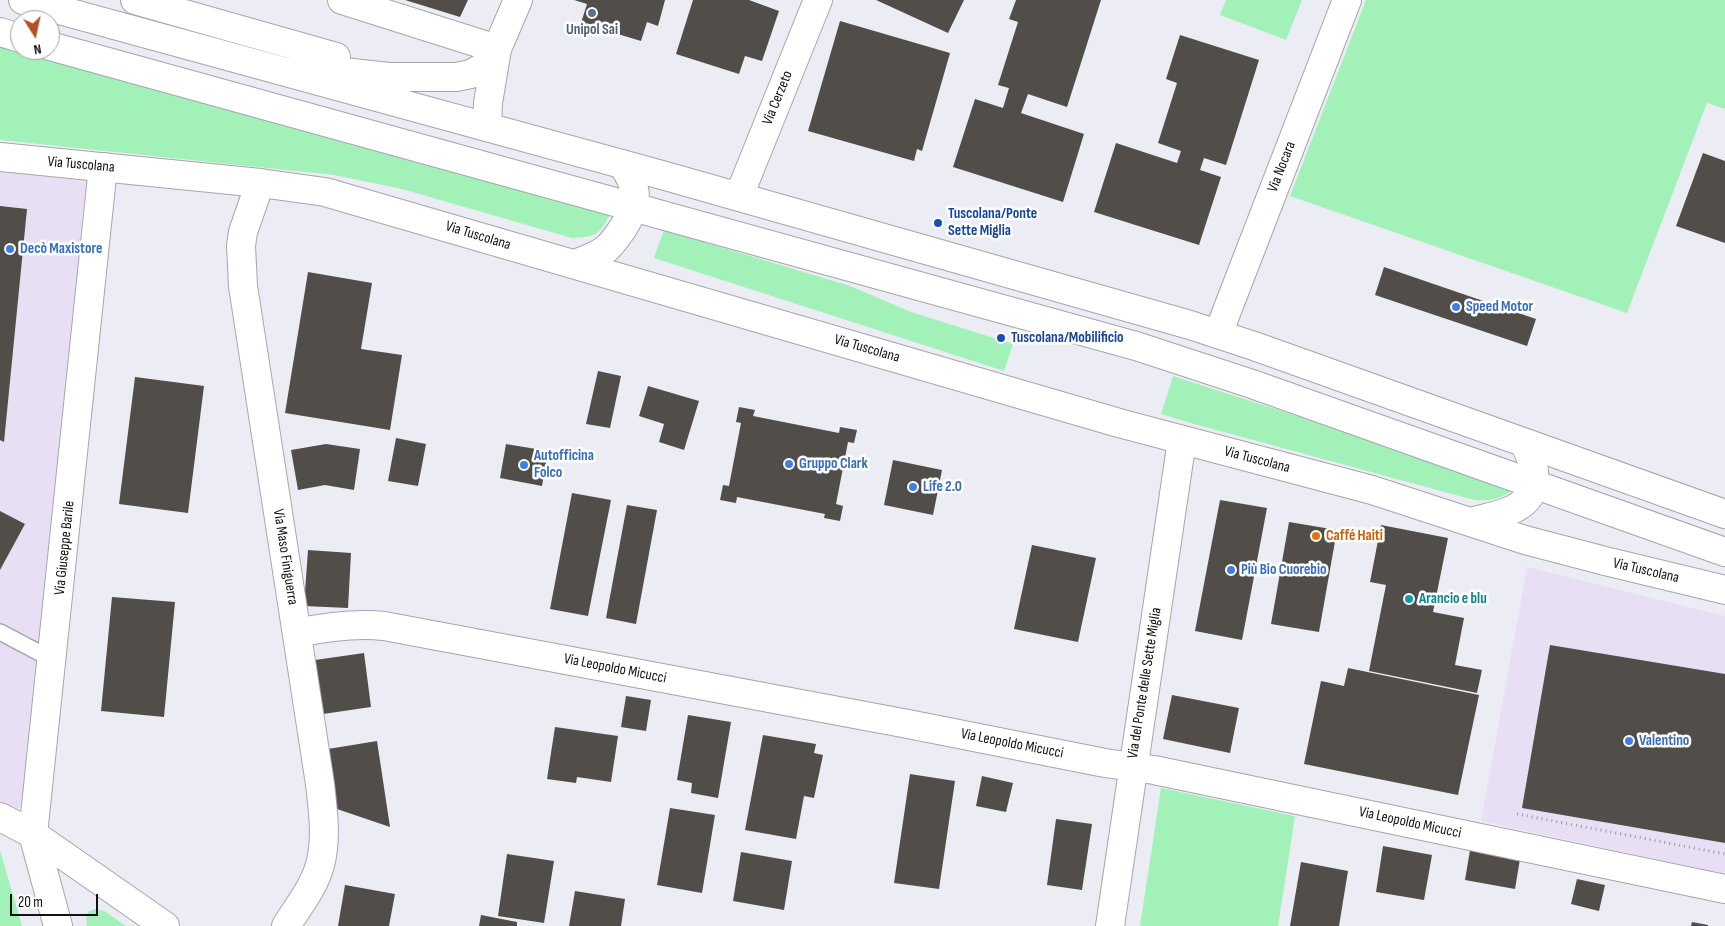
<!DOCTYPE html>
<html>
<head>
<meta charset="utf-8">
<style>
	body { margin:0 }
	#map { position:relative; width:1725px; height:926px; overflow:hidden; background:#ecedf4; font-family:"Sofia Sans Condensed",sans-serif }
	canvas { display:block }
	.north { position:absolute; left:10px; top:10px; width:50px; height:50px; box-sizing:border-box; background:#fff; border:1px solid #a0a0a1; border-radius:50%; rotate:170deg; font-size:14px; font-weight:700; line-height:20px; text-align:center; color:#111113 }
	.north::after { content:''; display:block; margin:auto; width:18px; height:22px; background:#b54f25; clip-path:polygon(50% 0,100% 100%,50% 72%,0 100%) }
	.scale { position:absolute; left:10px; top:894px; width:88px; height:22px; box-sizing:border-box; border:2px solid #111113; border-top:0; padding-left:6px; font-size:15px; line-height:18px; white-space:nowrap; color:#111113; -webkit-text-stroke:4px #fff; paint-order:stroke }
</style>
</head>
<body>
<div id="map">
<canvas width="1725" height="926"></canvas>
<div class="north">N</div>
<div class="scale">20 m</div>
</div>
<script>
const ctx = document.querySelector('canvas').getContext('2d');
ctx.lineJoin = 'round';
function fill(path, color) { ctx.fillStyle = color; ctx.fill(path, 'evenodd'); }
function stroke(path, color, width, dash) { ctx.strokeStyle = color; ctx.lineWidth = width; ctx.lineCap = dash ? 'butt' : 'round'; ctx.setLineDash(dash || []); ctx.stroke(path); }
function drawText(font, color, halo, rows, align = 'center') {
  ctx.font = font + ' "Sofia Sans Condensed",sans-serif'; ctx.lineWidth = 5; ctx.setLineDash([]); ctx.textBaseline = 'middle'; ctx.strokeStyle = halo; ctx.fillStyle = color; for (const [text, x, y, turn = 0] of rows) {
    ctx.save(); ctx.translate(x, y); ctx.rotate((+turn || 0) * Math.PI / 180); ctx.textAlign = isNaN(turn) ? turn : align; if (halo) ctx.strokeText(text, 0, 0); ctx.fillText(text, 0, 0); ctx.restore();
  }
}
fill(new Path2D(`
	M0,168L86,181L27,794L17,810L0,801Z
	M1527,567L1725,616V874L1481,821Z`), '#e9dff4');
fill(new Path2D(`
	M1226,0H1302L1286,40L1220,15Z
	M1366,0H1725V109L1707,103L1627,313L1290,196Z
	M0,46L237,110L414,162L610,214C600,235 595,237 572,238L402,189L334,175L0,140Z
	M664,230L850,286L911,312L1013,344L1004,371L654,258Z
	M1173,376L1331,427L1511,491C1498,500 1489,501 1474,500L1187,422L1161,414Z
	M1161,788L1295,816L1278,926H1140Z
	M0,850L22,926H0Z
	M96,909L104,911L126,926H87L86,918L89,911Z`), '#a1f1b9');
fill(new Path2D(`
	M405,0H468L460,17Z
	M574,0H665L658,26L647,22L641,41L581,23L587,4Z
	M693,0H749L779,11L762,61L745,56L739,74L676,54Z
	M876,0H964L948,33Z
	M1016,0H1101L1067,107L1028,94L1021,113L1084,134L1063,202L953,167L975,99L1003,108L1009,88L998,85L1018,22L1009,19Z
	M840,21L950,53L922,151L917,149L914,161L808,131Z
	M1180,35L1259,60L1226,165L1204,158L1200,170L1221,177L1199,245L1094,212L1116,143L1177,163L1181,151L1158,143L1177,83L1166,79Z
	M1703,153L1725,161V243L1676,226Z
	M0,206L27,209L4,442L0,440Z
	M1384,267L1536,319L1527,346L1375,295Z
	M308,272L372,283L361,349L402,355L390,430L285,413Z
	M598,371L621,376L610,428L586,424Z
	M135,377L204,386L188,513L119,504Z
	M648,386L699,401L684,450L659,442L664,424L639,416Z
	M739,407L755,410L753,416L839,433L840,427L857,430L854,443L848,442L836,504L843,506L840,521L824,518L825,514L737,497L736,503L720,500L723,485L729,486L741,423L736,422Z
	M396,438L426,444L418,486L388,481Z
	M326,444L360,449L354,490L325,485L298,490L291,450Z
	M506,444L548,451L542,486L500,478Z
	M893,460L942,470L933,515L884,505Z
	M572,493L611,500L588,616L550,609Z
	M1220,500L1267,508L1242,640L1195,631Z
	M627,505L657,510L636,624L606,618Z
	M0,511L25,524L0,570Z
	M1289,522L1337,530L1319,632L1271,624Z
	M1381,525L1448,538L1433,612L1464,618L1455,665L1482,670L1477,693L1369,671L1386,585L1370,582Z
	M1032,545L1096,558L1078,642L1014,629Z
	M308,550L351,553L348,608L304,606Z
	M112,597L175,602L164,717L101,711Z
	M1550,645L1725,674V843L1522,808Z
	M364,653L371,707L323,714L315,660Z
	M1348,668L1479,695L1458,795L1304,764L1321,681L1344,686Z
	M1172,695L1239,708L1230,753L1163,739Z
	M626,696L651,700L646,731L621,727Z
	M688,715L731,722L718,798L691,793L692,783L677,780Z
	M555,727L618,736L611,782L577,777L576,783L547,779Z
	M763,735L816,744L814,753L823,755L814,798L804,796L796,839L745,830Z
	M377,741L390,827L337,809L328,749Z
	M910,774L955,781L939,889L894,883Z
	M982,776L1013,783L1006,812L976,806Z
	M670,808L715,815L702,893L657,885Z
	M1056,819L1092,824L1082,890L1047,885Z
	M1383,846L1432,855L1424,900L1376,892Z
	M1470,850L1520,859L1515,889L1465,880Z
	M741,852L792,861L784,910L733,901Z
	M507,854L554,861L544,923L498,916Z
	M1301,862L1348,871L1339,926H1290Z
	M1577,879L1605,885L1599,911L1571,904Z
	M345,885L395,894L389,926H338Z
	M575,891L625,899L621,926H569Z
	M481,915L517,922V926H479Z
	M1692,922L1708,925V926H1691Z`), '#514d49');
const service = new Path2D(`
	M0,632L53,660`);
const minor = new Path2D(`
	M342,0L497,49
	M260,183L243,232L241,246L243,286L320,784C323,810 327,839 320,865C314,887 298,907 286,926
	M739,196L818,0
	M1218,334L1347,0
	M1471,522C1484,518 1497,516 1509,511C1542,498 1538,469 1524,443
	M297,633C326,627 354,623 384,626L908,724L1105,763L1154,770L1725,889
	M0,817L33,834L165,926
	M58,926L33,834L103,167
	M1110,926L1182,440`);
const tertiary = new Path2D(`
	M135,0L336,57
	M301,66L325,70L389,77H456L471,74L483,67L497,49L518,0
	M487,127L488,103L497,49
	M0,157L260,183L325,192L1119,423L1372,490L1525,540L1605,561L1725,590
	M575,264C585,260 597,256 606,249C613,243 618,235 623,228C639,203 639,188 622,164`);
const primary = new Path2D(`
	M23,0L669,177L1190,325L1254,346L1725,514
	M0,32L20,38
	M50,46L1136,346L1252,384L1725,552`);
stroke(service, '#a5a6ac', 18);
stroke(minor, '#a5a6ac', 30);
stroke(tertiary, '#a5a6ac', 30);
stroke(primary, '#a5a6ac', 30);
stroke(new Path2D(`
	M1517,814L1725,854`), '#97989d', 3, [1, 4]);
stroke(service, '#fff', 15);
stroke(minor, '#fff', 28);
stroke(tertiary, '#fff', 28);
stroke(primary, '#fff', 28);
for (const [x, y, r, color] of [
	[592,13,5,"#5c6f8a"],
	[938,223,5,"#1a4fb4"],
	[10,249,5,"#3f7fe0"],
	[1456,307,5,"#3f7fe0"],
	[1001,338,5,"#1a4fb4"],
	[789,464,5,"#3f7fe0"],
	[524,465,5,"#3f7fe0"],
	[913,487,5,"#3f7fe0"],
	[1316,536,5,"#e8710a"],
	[1231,570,5,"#3f7fe0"],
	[1409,599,5,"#0f9aa8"],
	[1629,741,5,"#3f7fe0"]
]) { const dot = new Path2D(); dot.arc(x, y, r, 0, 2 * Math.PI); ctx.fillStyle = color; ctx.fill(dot); stroke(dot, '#fff', 2); }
drawText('bold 15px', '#4e5e75', '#fff', [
	["Unipol Sai",592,30]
]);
drawText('15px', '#111113', '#fff', [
	["Via Cerzeto",778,98,-68],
	["Via Tuscolana",81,165,5],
	["Via Nocara",1282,167,-69],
	["Via Tuscolana",478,236,17],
	["Via Tuscolana",867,349,16],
	["Via Tuscolana",1257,460,15],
	["Via Giuseppe Barile",65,548,-84],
	["Via Maso Finiguerra",285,557,81],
	["Via Tuscolana",1646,571,13],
	["Via Leopoldo Micucci",615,669,11],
	["Via del Ponte delle Sette Miglia",1145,683,-81],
	["Via Leopoldo Micucci",1012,744,11],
	["Via Leopoldo Micucci",1410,823,12]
]);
drawText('bold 15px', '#164399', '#fff', [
	["Tuscolana/Ponte",948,214],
	["Sette Miglia",948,231],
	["Tuscolana/Mobilificio",1011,338]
], 'left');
drawText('bold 15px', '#366cbe', '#fff', [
	["Decò Maxistore",20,249],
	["Speed Motor",1466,307],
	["Autofficina",534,456],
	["Folco",534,473],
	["Gruppo Clark",799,464],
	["Life 2.0",923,487],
	["Più Bio Cuorebio",1241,570],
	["Valentino",1639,741]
], 'left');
drawText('bold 15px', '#c56008', '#fff', [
	["Caffé Haiti",1326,536]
], 'left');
drawText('bold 15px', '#0d838f', '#fff', [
	["Arancio e blu",1419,599]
], 'left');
</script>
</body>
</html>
